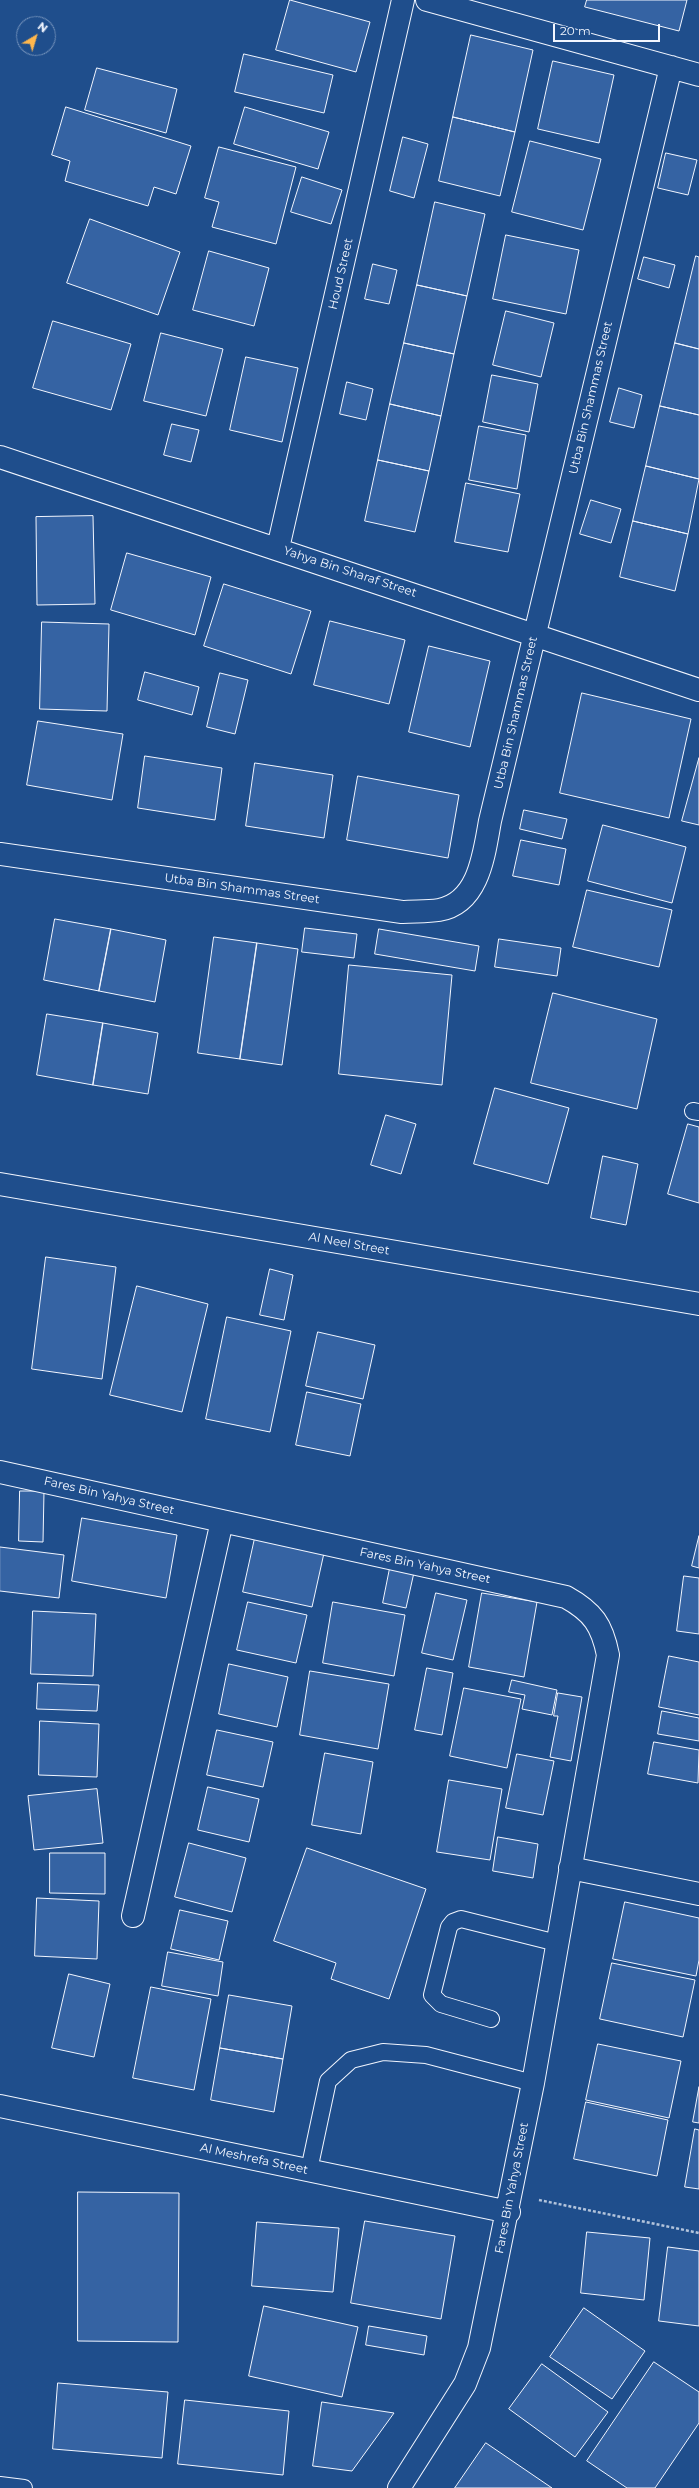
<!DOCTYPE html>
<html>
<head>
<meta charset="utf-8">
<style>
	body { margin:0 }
	#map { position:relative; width:699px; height:2488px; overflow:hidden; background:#1f4e8c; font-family:Montserrat,sans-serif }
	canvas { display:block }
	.north { position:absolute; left:16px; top:16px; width:40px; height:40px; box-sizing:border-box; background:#1f4e8c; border:1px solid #7391ba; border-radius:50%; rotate:38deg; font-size:11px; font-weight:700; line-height:16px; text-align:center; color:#f2f6ff }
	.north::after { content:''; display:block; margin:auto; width:14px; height:18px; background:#ffb74d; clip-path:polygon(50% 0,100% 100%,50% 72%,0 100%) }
	.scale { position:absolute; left:553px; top:24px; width:107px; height:18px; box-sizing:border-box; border:2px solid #f2f6ff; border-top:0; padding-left:5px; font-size:12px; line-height:14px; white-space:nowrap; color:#f2f6ff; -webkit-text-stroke:3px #1f4e8c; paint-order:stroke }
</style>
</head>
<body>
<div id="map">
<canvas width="699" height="2488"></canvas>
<div class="north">N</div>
<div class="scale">20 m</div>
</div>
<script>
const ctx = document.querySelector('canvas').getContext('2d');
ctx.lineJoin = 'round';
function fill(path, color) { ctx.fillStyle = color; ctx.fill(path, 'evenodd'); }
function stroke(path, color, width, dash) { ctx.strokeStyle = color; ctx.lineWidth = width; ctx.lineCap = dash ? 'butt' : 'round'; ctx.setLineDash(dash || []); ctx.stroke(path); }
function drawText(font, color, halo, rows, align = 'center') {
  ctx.font = font + ' Montserrat,sans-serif'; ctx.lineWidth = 3; ctx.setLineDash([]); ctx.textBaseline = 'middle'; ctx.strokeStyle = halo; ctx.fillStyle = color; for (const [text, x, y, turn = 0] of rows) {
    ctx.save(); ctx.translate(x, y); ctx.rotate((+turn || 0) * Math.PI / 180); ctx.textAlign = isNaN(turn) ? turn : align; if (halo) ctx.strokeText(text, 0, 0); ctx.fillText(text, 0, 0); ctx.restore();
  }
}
const building = new Path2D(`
	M290,0L370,22L356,72L276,50Z
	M587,0H687L679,31L585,7Z
	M471,35L533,50L515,132L453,117Z
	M244,54L333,75L324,113L235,92Z
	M553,61L614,75L599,143L538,129Z
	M97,68L177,89L166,133L85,110Z
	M66,107L191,146L176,194L154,187L148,206L65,181L70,161L52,155Z
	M245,107L329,132L318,169L234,144Z
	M453,117L515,132L500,196L439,181Z
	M403,137L428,144L414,198L390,191Z
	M530,141L601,159L583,230L512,212Z
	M219,147L296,167L276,244L212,227L219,202L205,198Z
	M666,153L697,160L688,195L658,188Z
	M302,177L342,190L331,224L291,212Z
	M435,202L485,214L467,296L417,285Z
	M90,219L180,252L158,315L67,283Z
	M506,235L579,250L566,314L493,299Z
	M209,251L269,268L254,326L193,310Z
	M696,256L699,257V349L675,343Z
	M644,257L675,265L669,288L638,279Z
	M373,264L397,270L389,304L365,299Z
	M417,285L467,296L454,354L404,343Z
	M506,311L554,323L541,377L493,365Z
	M53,321L131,344L111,410L33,388Z
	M161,333L223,349L206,416L144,401Z
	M404,343L454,354L441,416L390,404Z
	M675,343L699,349V415L660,406Z
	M246,357L298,368L282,442L230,430Z
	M492,375L538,384L529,432L483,422Z
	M347,382L373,389L366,420L340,414Z
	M619,388L642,395L634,428L610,422Z
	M390,404L441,416L429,471L378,460Z
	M660,406L699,415V479L646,466Z
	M172,424L199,430L191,462L164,455Z
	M479,426L526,435L517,489L469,480Z
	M378,460L429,471L415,532L365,521Z
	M646,466L699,479L688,534L633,521Z
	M466,483L520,494L508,552L455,542Z
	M591,500L621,509L611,543L580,534Z
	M93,516L95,604L37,605L36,517Z
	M633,521L688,534L675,591L620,577Z
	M127,553L211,577L195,635L111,610Z
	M224,584L311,611L291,674L204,646Z
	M330,621L405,640L389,704L314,685Z
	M42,622L109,624L107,711L40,709Z
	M429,646L490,661L470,747L409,732Z
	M145,672L199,687L192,715L138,700Z
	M220,673L248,680L235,734L207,727Z
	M582,693L691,719L669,818L560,793Z
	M38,721L123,734L112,800L27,785Z
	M145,756L222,768L215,820L138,808Z
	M699,758V825L682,821Z
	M255,763L333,775L324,838L246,826Z
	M358,776L459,795L448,858L347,840Z
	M524,810L567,819L562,839L520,829Z
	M603,825L686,847L672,903L588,881Z
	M521,840L566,849L559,885L513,876Z
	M587,890L672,910L659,967L573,947Z
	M55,919L111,929L99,991L44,980Z
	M305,928L357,934L354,958L302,952Z
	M111,929L166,940L155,1002L99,991Z
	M379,929L479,946L475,971L375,954Z
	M214,937L257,943L240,1059L198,1053Z
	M499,939L561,948L557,976L495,967Z
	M257,943L298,949L282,1065L240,1059Z
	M349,965L452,975L442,1085L339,1074Z
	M553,993L657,1019L637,1109L531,1083Z
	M47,1014L103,1023L93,1085L37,1075Z
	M103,1023L158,1033L148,1094L93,1085Z
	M495,1088L569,1108L548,1184L474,1164Z
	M386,1115L416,1124L401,1174L371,1165Z
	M688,1124L699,1127V1203L668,1194Z
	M603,1156L638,1164L626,1225L591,1218Z
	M46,1257L116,1267L102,1379L32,1369Z
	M270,1269L293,1275L284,1320L260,1315Z
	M137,1286L208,1304L182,1412L110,1395Z
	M227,1317L291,1331L270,1432L206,1419Z
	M318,1332L375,1345L363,1399L306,1386Z
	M307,1392L361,1404L350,1456L296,1445Z
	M20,1491H44L43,1542L19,1541Z
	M82,1518L177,1535L166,1598L72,1581Z
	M699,1536V1568L692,1566Z
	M255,1538L324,1553L312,1607L243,1592Z
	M0,1547L64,1555L59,1598L0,1591Z
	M391,1563L415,1568L406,1608L383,1603Z
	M684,1576L699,1578V1634L677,1631Z
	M436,1593L467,1600L453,1660L422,1653Z
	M482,1593L537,1602L524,1677L469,1667Z
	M248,1602L307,1615L296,1663L237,1650Z
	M333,1602L405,1615L394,1676L323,1663Z
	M33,1611L96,1614L93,1676L31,1674Z
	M669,1656L699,1662V1715L659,1707Z
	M229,1664L288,1677L277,1727L219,1714Z
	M427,1668L453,1673L442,1735L415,1730Z
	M310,1671L389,1684L378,1749L300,1735Z
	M512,1680L557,1690L552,1715L522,1709L525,1695L509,1692Z
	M38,1683L99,1685L97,1711L37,1709Z
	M464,1688L521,1699L507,1768L450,1756Z
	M558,1693L582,1697L571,1761L550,1757L558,1716H554Z
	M662,1711L699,1718V1741L658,1734Z
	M40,1721L99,1724L97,1777L39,1775Z
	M217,1730L273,1742L263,1787L207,1775Z
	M654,1742L699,1750L698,1783L648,1774Z
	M325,1753L373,1762L361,1834L312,1825Z
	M517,1754L554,1761L543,1815L506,1808Z
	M449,1780L502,1789L490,1860L437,1852Z
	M208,1787L259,1799L249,1842L198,1830Z
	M97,1789L103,1843L34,1850L28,1796Z
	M498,1837L538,1844L533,1878L493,1871Z
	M189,1843L246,1858L232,1912L175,1897Z
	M307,1848L426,1889L389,1999L331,1979L336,1963L274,1941Z
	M50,1853H105V1894L50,1893Z
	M37,1898L99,1901L97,1959L35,1956Z
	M625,1902L699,1918V1960L696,1976L613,1959Z
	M180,1910L228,1921L219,1960L171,1949Z
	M168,1952L223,1962L218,1996L162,1986Z
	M612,1963L695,1980L683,2037L600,2019Z
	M69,1974L110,1984L94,2057L52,2048Z
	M151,1987L211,1999L194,2090L133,2078Z
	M229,1995L292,2006L283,2059L220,2048Z
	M598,2044L681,2061L669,2118L586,2100Z
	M220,2048L283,2059L274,2112L211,2100Z
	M699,2087V2123L693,2122Z
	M586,2102L668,2120L657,2176L574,2159Z
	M695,2129L699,2130V2189L685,2187Z
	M78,2192L179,2193L178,2342L78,2341Z
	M365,2221L455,2236L441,2319L351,2303Z
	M257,2222L339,2228L333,2292L252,2286Z
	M587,2232L650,2238L644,2300L581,2293Z
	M668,2247L699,2251V2326L659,2321Z
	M264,2306L358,2327L342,2397L249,2376Z
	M584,2308L645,2351L612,2399L550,2357Z
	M369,2326L427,2336L424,2355L366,2345Z
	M654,2362L699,2392V2423L655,2488H627L587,2461Z
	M542,2364L608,2412L575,2457L509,2409Z
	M58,2383L168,2392L162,2458L53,2449Z
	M185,2400L289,2411L283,2475L178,2464Z
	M322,2402L394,2413L352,2471L313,2466Z
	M486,2443L552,2488H455Z`);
fill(building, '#3563a3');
stroke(building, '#f2f6ff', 1);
const service = new Path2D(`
	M693,1111L699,1112
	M491,2019L441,2004L432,1995L449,1927L453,1922L461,1919L557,1943
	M309,2170L328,2081L351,2060L383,2052L426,2055L533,2083
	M0,2485L24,2488`);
const minor = new Path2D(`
	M427,0L699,75
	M0,457L699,690
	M278,548L403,0
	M0,854L402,912C414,911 427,912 439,910C479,903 484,854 490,821L671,67
	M0,1184L699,1304
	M0,1472L566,1597C593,1612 602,1625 608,1655L533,2083L479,2348L465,2384L399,2488
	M570,1868L699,1894
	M133,1916L222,1521
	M0,2106L509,2212`);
stroke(service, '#f2f6ff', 18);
stroke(minor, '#f2f6ff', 24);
stroke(new Path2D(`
	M539,2200L699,2233`), '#b3c4dc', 2.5, [3, 2]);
stroke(service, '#1f4e8c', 16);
stroke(minor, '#1f4e8c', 22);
drawText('12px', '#f2f6ff', '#1f4e8c', [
	["Houd Street",341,274,-77],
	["Utba Bin Shammas Street",591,398,-77],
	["Yahya Bin Sharaf Street",350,572,18],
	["Utba Bin Shammas Street",516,713,-77],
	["Utba Bin Shammas Street",242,889,8],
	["Al Neel Street",349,1244,10],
	["Fares Bin Yahya Street",109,1496,13],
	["Fares Bin Yahya Street",425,1566,12],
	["Al Meshrefa Street",254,2159,12],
	["Fares Bin Yahya Street",512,2188,-79]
]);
</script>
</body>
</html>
